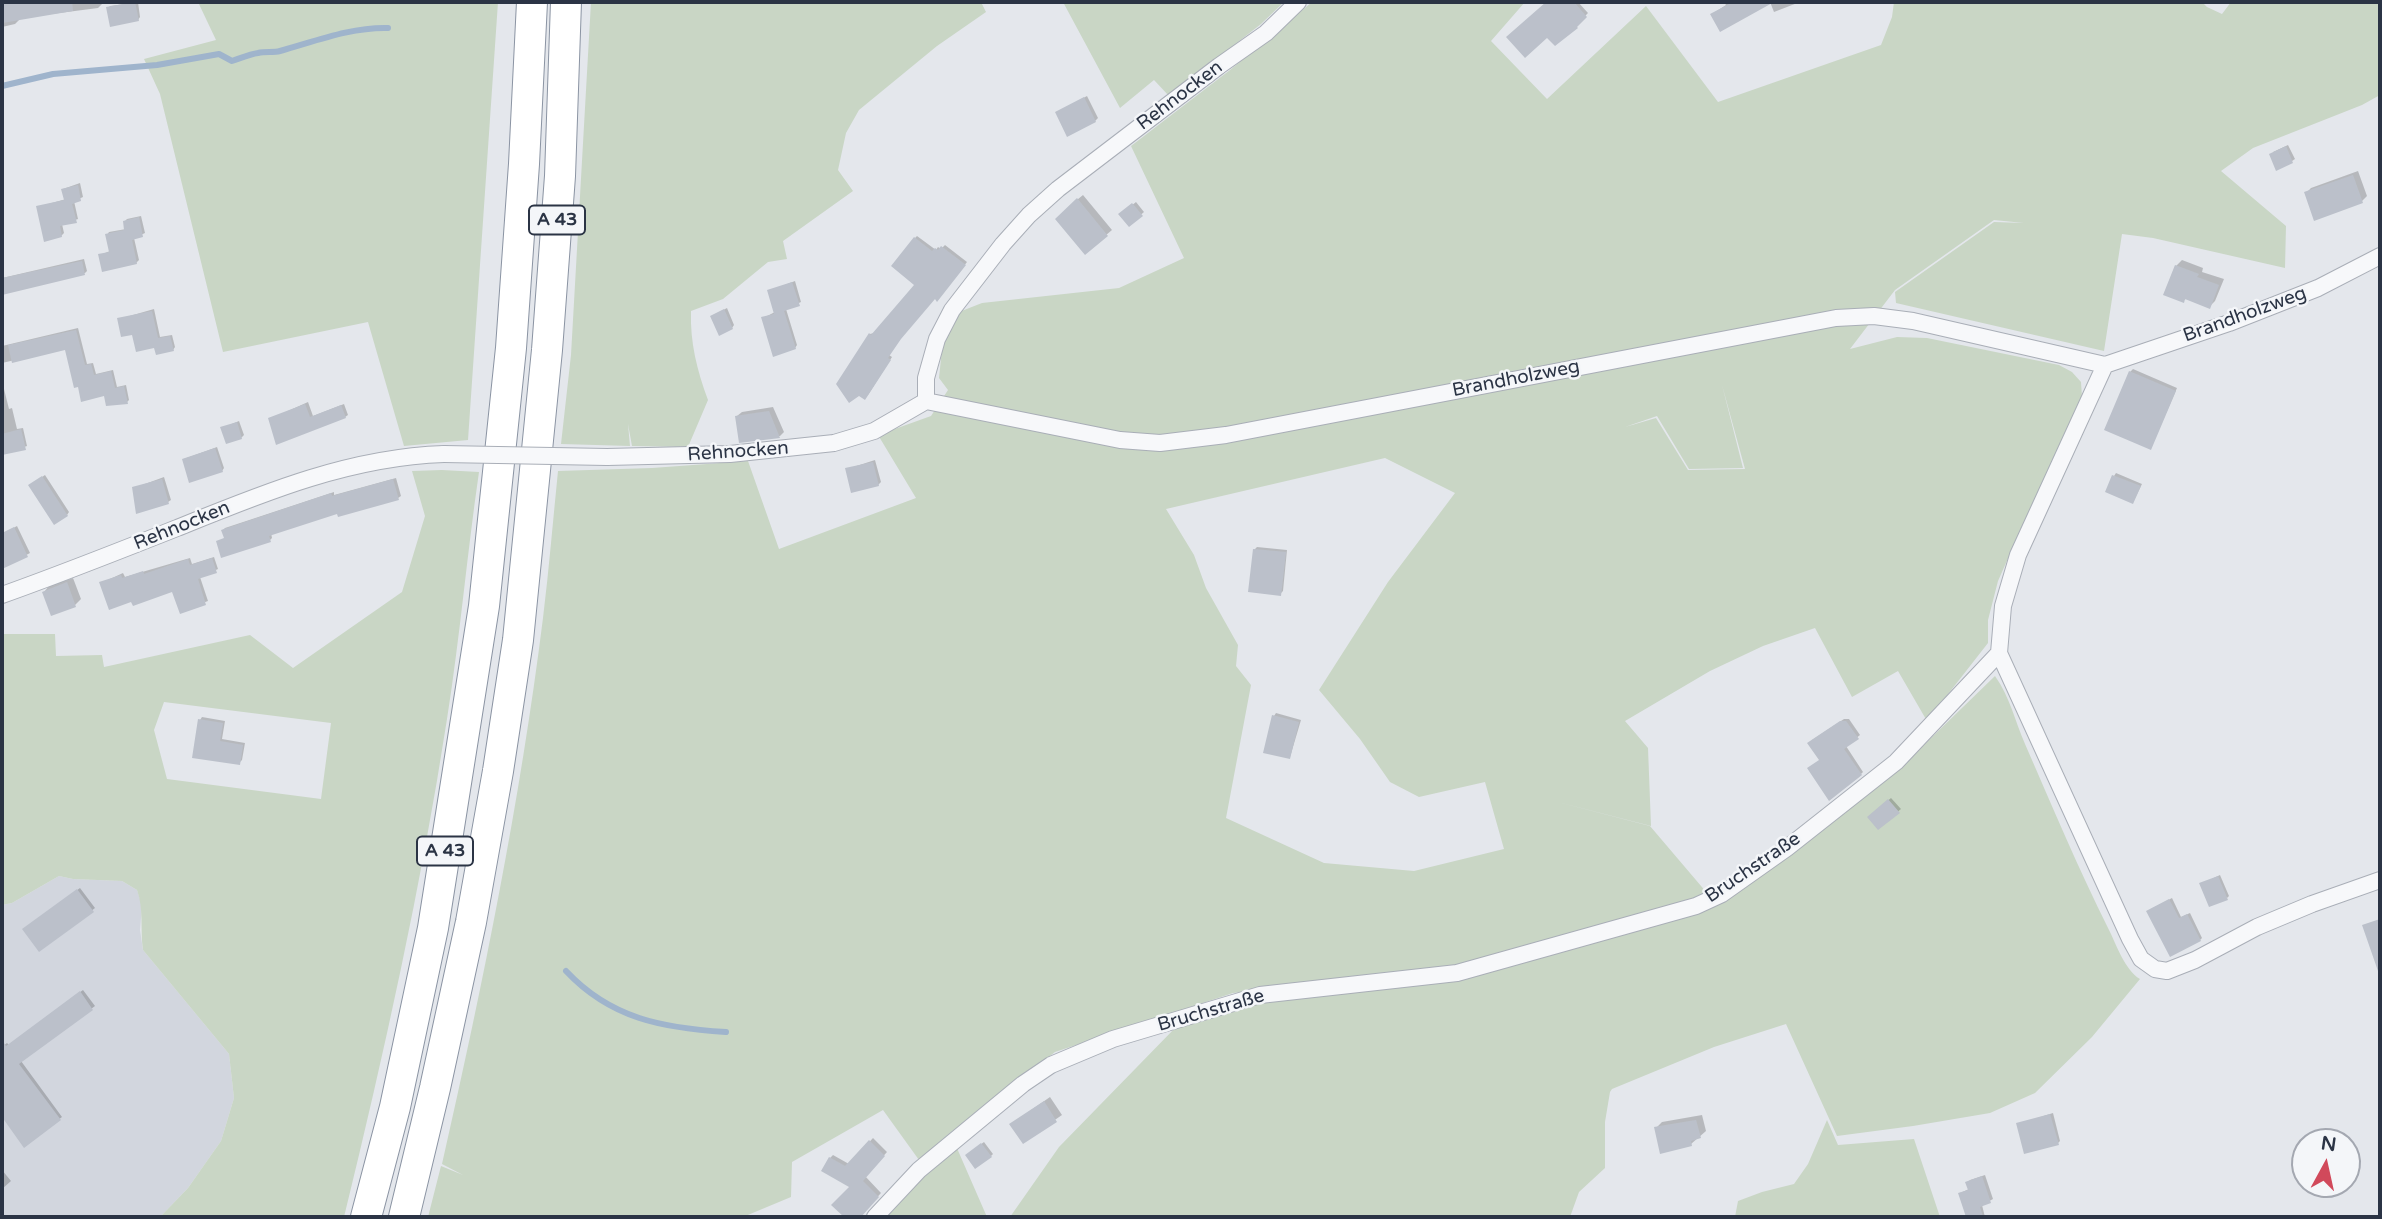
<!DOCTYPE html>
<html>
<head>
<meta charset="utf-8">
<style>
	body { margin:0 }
	#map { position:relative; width:2382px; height:1219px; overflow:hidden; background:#e4e7ec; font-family:"Varela Round",sans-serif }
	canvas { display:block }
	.frame { position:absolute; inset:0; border:4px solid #2b3445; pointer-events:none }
	.north { position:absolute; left:2291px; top:1128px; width:70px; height:70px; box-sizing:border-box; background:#f4f6f9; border:2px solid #a4a8b1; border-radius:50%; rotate:8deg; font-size:19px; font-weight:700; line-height:28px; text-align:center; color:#2b3445 }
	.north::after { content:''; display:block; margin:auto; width:24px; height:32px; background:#d1495b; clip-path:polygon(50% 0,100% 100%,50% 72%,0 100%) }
</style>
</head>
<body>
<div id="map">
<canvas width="2382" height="1219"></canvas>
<div class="frame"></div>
<div class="north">N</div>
</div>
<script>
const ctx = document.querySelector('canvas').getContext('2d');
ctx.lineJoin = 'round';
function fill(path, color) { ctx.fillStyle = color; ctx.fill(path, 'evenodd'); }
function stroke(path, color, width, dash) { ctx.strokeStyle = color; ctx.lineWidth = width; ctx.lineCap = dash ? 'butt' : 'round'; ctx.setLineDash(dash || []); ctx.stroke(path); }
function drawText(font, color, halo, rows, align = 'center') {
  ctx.font = font + ' "Varela Round",sans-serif'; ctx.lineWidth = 5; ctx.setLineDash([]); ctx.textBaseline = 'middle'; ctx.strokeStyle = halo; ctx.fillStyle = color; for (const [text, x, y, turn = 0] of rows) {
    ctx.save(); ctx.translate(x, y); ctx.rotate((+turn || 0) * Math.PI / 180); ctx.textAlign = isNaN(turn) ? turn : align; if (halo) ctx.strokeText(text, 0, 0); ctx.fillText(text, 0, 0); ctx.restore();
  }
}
fill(new Path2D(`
	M59,876L73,879L122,881L137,890L142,905L140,930L143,950L229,1054L234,1098L221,1141L188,1188L160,1217H2V905L12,903Z`), '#d2d6de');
fill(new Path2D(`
	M198,2H498L468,440L404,446L368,322L223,352L160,94L144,59L216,40Z
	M591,2H981L986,12L937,46L859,110L846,133L838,170L853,191L783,241L787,259L768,262L723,299L691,311C690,343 697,370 708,400L688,447L632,446L628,424L630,446L561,444L571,355Z
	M1063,2H1284L1261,24L1169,96L1154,80L1120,108Z
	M1312,2H1525L1491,41L1547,99L1646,6L1718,102L1881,45L1892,17L1894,2H2202L2207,7L2222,14L2231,2H2380V95L2362,105L2253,148L2221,171L2286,226L2285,268L2153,238L2122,234L2104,351L1896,303L1895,292L1994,222L2024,223L1994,220L1895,290L1850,349L1897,337L1927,338L2059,365L2072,372L2081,382L2082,397L2077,415L2029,511L1998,581L1988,620V643L1927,721L1898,671L1852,697L1815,628L1763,646L1710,671L1625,721L1648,748L1651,826L1550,800L1650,826L1707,893L1659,912L1437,973L1233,993L1055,1052L950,1133L919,1160L883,1110L792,1162L791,1197L743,1217H428L441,1166L463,1175L442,1164C483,984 520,802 543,618C549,569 553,520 558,471L652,468L748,461L779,549L916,498L878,435L931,416L948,390L939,378L943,339L959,312L982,303L1119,288L1184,258L1131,146L1230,70ZM1722,385L1745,469L1688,470L1656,418L1625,427L1657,416L1689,469L1743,468ZM1385,458L1455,493L1388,582L1319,690L1360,739L1390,782L1419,797L1485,782L1504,849L1414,871L1324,863L1226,818L1251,685L1236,666L1238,645L1206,588L1194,555L1166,509Z
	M442,470L479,472C467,554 460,637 447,719C421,887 384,1053 344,1217H160L188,1188L221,1141L234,1098L229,1054L143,950C140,929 144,909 137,890L122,881L73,879L59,876L12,903L2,905V634H55L56,656L102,655L104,667L250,635L293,668L402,592L425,516L412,471ZM164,702L331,723L321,799L167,779L154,730Z
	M1995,676C2010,697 2015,721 2025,744C2052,806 2079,870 2109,930C2117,946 2125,970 2140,979L2092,1037L2035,1093L1990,1113L1913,1126L1837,1136L1786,1024L1714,1047L1612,1089L1610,1092L1605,1122V1168L1579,1192L1570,1217H1010L1059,1147L1175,1028L1254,1003L1460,979L1703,910L1899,769Z
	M1827,1120L1838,1145L1914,1139L1940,1217H1735L1738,1201L1762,1192L1794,1184L1808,1164Z
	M956,1146L987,1217H883L933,1163Z`), '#c9d6c5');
fill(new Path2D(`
	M2,2H104L98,8L21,18L15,24L2,27Z
	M138,2L140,17L138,20L108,8L110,6Z
	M1548,2H1578L1588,13L1578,23L1547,35L1508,37Z
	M1724,2H1765L1720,29L1712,14L1726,5Z
	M1770,2H1800L1774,12Z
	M1087,96L1098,118L1095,121L1057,112Z
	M2288,145L2295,159L2292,161L2273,152Z
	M2358,171L2367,196L2362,201L2306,193L2311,188Z
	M80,183L83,197L74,201L78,219L62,224L64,233L61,236L38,207L66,199L63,189Z
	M1083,195L1112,230L1085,253L1072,204Z
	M1136,202L1144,212L1129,225L1121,214Z
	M141,216L145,233L134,238L139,260L136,263L100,255L110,251L107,235L109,232L126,229L124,222L127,219Z
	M917,236L936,250L938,247L941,249L945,245L967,262L940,297H935L903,334L889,355L892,357L868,395L870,334L874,333L917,285L915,238Z
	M84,259L87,271L85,273L2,292V278Z
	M2182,260L2203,268L2202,272L2224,279L2215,301L2209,307L2187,298L2183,301L2176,266Z
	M795,281L801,302L786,309L797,345L795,348L763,318L775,312L769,291Z
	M727,308L734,325L732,328L712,316Z
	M154,309L160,337L172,335L175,347L173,350L156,346L133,333L119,319Z
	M78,328L87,364L93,363L96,374L113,370L117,387L126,385L129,400L127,402L105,394L67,348L2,363V346Z
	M2133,369L2177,388L2151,448L2130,372Z
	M2,381L9,409L12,408L17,429L23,428L27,446L2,454Z
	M308,402L313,416L344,404L348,415L345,417L270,419Z
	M773,407L784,432L780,436L740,441L737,416L742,412Z
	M239,421L244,435L241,438L222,428Z
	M217,447L224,468L222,471L184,459Z
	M875,460L881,482L878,485L847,469Z
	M2116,473L2142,484L2133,502L2114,476Z
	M45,475L69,512L67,515L33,483Z
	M164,477L171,500L168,502L134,488Z
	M396,478L401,496L398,498L338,512L271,533L272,538L270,540L218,542L225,538L223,530L225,528L334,492V495Z
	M17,526L30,553L5,566L2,559V534Z
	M1257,547L1287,550L1283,591L1280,594L1254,550Z
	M214,557L218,569L200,577L208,601L181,611L174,589L132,600L101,583L123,573L125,577L190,558L192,564Z
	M73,578L81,599L75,605L44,592L49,586Z
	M1276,713L1301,720L1290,757L1274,716Z
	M202,717L225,721L222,739L245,743L242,760L239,763L200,720Z
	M1844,719H1849L1860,735L1846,746L1863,772L1861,774L1821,760L1812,740Z
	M1891,798L1901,809L1879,828L1869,817Z
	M2220,875L2229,896L2227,898L2201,884Z
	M80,888L95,908L40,950L27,927Z
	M2172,898L2181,917L2190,913L2202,938L2200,940L2151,909Z
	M83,990L95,1006L21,1061L62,1117L24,1145L2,1114V1047L7,1043L9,1045Z
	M1050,1097L1062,1115L1023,1142L1011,1124Z
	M2053,1113L2060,1141L2058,1143L2018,1124Z
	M1702,1115L1706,1131L1691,1144L1656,1128L1662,1122Z
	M873,1138L887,1152L865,1176L881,1193L859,1217H846L834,1205L852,1186L830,1158L833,1155L849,1164Z
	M984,1142L993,1154L991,1156L969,1153Z
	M2,1170L11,1181L2,1189Z
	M1985,1175L1993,1199L1982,1205L1985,1217H1968L1960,1193L1969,1189L1967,1183L1970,1180Z`), '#0003');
stroke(new Path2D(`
	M2,86L53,74L157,65L219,54L232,61C241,58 250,54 258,53C266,51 273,53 280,51C316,41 351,27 388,28
	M566,971C611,1019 663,1028 726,1032`), '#9fb4cc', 6);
fill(new Path2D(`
	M2,2H72L73,11L2,23Z
	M135,2L139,21L110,27L106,7Z
	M1546,2H1574L1587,17L1577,27L1578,28L1555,46L1547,38L1525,58L1506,37Z
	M1733,2H1774L1720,32L1710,14Z
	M1084,97L1096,122L1067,137L1055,112Z
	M2286,146L2293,163L2276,171L2269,154Z
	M2353,175L2363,203L2314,221L2304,192Z
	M78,185L81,201L72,204L77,223L60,226L62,237L44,242L36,206L64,200L61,189Z
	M1077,198L1108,236L1085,255L1055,219Z
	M1132,203L1143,216L1129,227L1118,214Z
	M139,217L143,237L132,240L137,264L102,272L98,254L109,252L105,234L124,230L123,221Z
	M914,237L932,251L935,248L938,250L941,246L966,265L937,302L935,299L901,339L888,358L891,360L865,400L859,396L849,403L836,384L869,333L871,335L914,285L891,266Z
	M82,261L85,275L2,295V278Z
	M2175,265L2199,274L2197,277L2219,285L2210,309L2185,299L2184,303L2163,295Z
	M792,282L800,306L784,311L796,349L773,357L761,317L774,314L767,290Z
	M724,309L733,329L719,336L710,316Z
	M152,311L158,338L170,336L174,351L156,355L154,348L136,352L132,335L121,337L117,318Z
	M76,330L85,365L91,364L94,375L111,371L115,388L124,386L128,404L106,406L104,396L81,402L78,387L74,388L65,350L12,363L8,345Z
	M2129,371L2176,391L2151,450L2104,430Z
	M305,404L310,417L341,405L346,418L276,445L268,418Z
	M769,411L780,438L739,443L735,416Z
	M237,422L242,439L226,444L220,427Z
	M21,429L26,450L2,455V434Z
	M215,448L223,472L189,483L182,459Z
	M873,462L879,486L851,493L845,468Z
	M2112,475L2141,486L2133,504L2105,492Z
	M42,476L68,516L54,525L28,485Z
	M162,479L169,504L136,514L132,487Z
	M393,479L399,500L338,517L337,514L269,536L271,542L221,558L216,541L224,538L221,530L331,493L332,496Z
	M14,527L28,557L2,569V533Z
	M1253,549L1286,552L1281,596L1248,592Z
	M212,558L217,573L198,579L206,605L180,614L172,592L133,606L131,602L109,610L99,582L121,575L122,578L143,571L144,574L188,559L190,565Z
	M67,582L76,607L51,616L42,592Z
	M1272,715L1299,722L1290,759L1263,753Z
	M198,719L223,723L220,741L243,745L240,765L192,758Z
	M1840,721H1846L1859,739L1844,749L1862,775L1829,801L1807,768L1819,760L1807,743Z
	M1888,799L1900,813L1878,830L1867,817Z
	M2218,876L2228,900L2209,907L2199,883Z
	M77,889L94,912L39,952L22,929Z
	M2169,899L2179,918L2187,914L2201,941L2170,957L2146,911Z
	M2380,919V970L2378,971L2362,925Z
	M80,991L93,1010L19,1064L61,1120L24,1148L2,1117V1040L6,1046Z
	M1044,1101L1057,1122L1023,1144L1009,1124Z
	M2050,1114L2059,1145L2024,1154L2016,1123Z
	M1696,1120L1701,1138L1691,1141L1692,1146L1660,1154L1654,1127Z
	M869,1140L885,1156L863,1181L879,1197L861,1217H844L831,1205L849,1187L821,1171L829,1157L845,1166Z
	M981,1143L992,1157L975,1169L965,1155Z
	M1982,1176L1991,1203L1980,1207L1983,1217H1966L1958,1193L1968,1190L1965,1182Z`), '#bbc0ca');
const street = new Path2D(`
	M2105,365L2018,555L2003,606L1999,653L2130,939L2141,959L2155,969L2167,971L2195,960L2257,927L2312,904L2380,880
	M926,401L1120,440L1160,443L1226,435L1836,318L1874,316L1913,321L2105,365L2229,323L2318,288L2380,256
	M926,401V378L937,339L952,310L1003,244L1029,215L1058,189L1219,66L1266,33L1298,2
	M607,457L730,454L834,443L874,431L926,401
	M2,595C61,574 119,551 177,528C263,493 350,457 444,454
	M875,1217L919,1170L1023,1084L1051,1065L1113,1039L1260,995L1457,973L1696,906L1722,894L1787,848L1896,762L1999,653`);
const highway = new Path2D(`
	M366,1217L395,1107L433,928L484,606L511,348L524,164L532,2
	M404,1217L435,1088L471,922L498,771L518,640L547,350L560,176L566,2`);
stroke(street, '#a9aeb7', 18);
stroke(highway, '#8b94a3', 32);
stroke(street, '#f7f8fa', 16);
stroke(highway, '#fff', 30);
const streetBridge = new Path2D(`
	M444,454L607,457`);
stroke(streetBridge, '#a9aeb7', 18, []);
stroke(streetBridge, '#f7f8fa', 16);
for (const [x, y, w] of [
	[557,220,56],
	[445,851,56]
]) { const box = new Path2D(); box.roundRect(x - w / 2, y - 14.5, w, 29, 5); ctx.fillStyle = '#f4f6f9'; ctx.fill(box); stroke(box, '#2b3445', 2); }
drawText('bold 18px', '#2b3445', null, [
	["A 43",557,220],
	["A 43",445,851]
]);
drawText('19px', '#2b3445', '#f4f6f9', [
	["Rehnocken",1180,96,-37],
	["Brandholzweg",2245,315,-20],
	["Brandholzweg",1516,379,-11],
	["Rehnocken",738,452,-4],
	["Rehnocken",182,526,-22],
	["Bruchstraße",1753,868,-34],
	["Bruchstraße",1211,1011,-16]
]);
</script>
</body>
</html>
